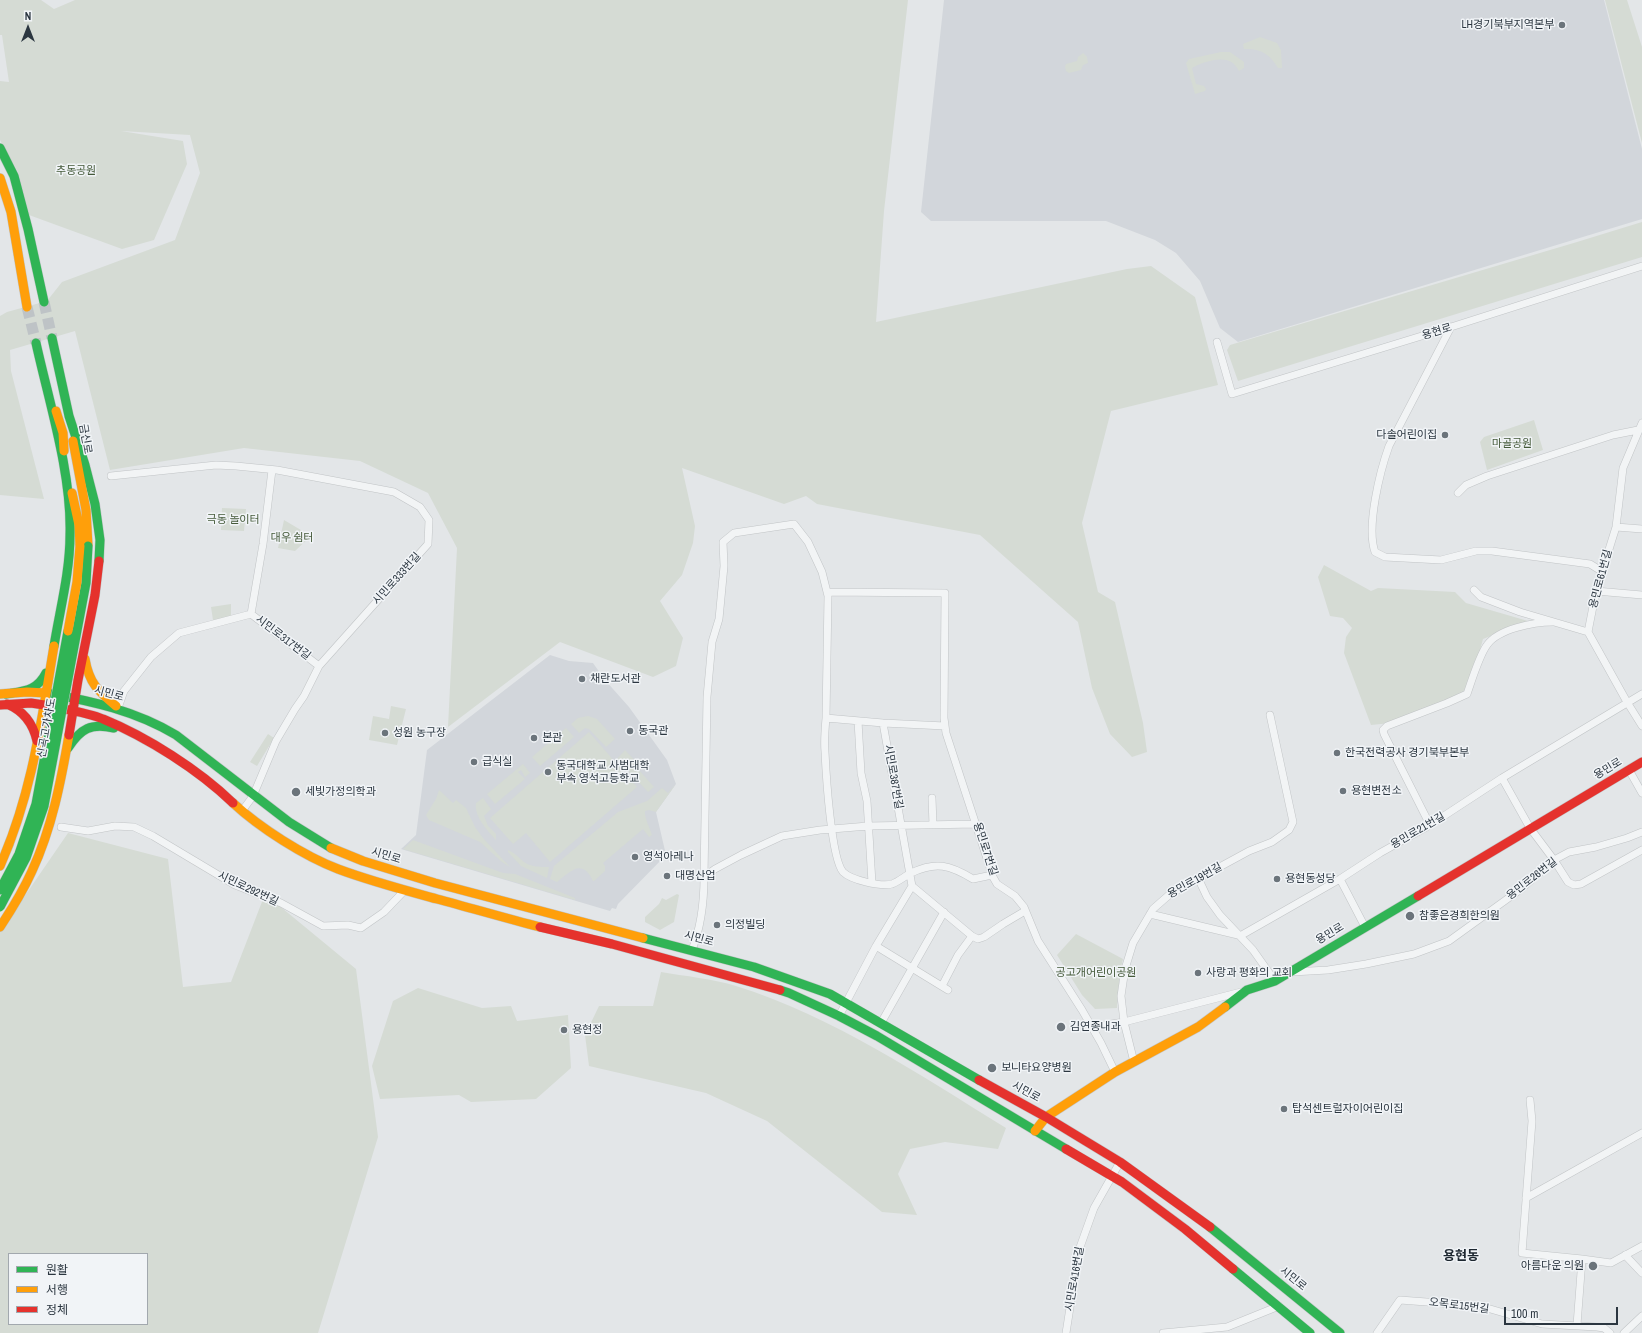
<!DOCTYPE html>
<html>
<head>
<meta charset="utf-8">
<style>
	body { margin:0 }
	#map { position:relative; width:1642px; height:1333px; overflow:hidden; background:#e3e6e8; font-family:"Archivo Narrow","Noto Sans KR",sans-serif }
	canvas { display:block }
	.legend { position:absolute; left:8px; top:1253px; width:140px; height:72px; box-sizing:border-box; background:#f1f4f7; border:1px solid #a2a8ae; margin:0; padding:5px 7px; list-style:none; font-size:12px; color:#2b3640 }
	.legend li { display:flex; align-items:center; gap:8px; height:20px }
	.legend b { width:20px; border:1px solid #a2a8ae }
	.north { position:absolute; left:8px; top:8px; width:40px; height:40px; -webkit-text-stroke:3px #f1f4f7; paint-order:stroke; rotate:0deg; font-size:11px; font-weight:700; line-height:16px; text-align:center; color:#2b3640 }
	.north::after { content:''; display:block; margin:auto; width:14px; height:18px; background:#2b3640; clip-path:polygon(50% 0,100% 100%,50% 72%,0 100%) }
	.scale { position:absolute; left:1504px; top:1307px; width:114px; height:18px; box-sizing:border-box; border:2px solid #2b3640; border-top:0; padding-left:5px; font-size:12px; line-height:14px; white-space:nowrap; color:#2b3640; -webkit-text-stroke:3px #f1f4f7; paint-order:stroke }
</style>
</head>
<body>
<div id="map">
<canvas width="1642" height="1333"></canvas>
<ul class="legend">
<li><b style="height:5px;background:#30b455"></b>원활</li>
<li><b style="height:5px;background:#ff9f0a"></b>서행</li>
<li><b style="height:5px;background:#e5322d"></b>정체</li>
</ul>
<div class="north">N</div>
<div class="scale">100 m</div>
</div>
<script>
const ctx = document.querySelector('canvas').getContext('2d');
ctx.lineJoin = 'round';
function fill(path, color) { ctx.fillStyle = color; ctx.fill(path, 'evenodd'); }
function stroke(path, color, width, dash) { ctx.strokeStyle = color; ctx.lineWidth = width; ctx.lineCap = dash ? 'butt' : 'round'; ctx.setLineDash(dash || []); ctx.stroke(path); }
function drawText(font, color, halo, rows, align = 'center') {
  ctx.font = font + ' "Archivo Narrow","Noto Sans KR",sans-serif'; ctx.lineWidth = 3; ctx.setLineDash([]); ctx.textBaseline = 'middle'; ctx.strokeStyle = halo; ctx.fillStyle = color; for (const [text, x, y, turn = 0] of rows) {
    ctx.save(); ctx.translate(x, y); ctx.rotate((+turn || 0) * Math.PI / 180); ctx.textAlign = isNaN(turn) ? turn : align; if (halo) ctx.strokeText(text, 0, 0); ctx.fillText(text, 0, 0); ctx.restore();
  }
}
fill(new Path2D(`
	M944,0H1604L1642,149V219L1238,342L1220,328L1200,281L1176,253L1155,240L1106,221H931L921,212Z
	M550,655L569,661L593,663L605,680L629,707L667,760L676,784L656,812L666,855L618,904L616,909L612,908L610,911L401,849L416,835L427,750Z`), '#d2d6db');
fill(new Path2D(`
	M0,0H41L54,9L75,0H908L884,211L876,322L1127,269L1151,266L1195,297L1218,385L1111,411L1082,523L1098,592L1115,602L1143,723L1147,752L1132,757L1110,734L1092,688L1078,622L980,535L817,504L806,496L784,504L682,468L695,526L693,543L682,575L660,601L683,638L676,666L653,677L560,642L448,727L457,548L428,493L360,461L244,448L110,470L75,331L10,350L11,371L44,499L0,495V316L7,312L47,301L62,282L175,240L200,173L190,135L121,131L183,141L187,164L154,240L122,249L29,215L18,172L0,140V81L9,82L2,35H0Z
	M1605,0H1627L1642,47V143Z
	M1260,37L1277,43L1281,50L1282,68H1278C1270,54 1260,48 1244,49L1243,44Z
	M1221,52H1230L1244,62V68L1239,71C1238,69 1235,65 1233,63C1223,55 1202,62 1192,68L1196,84L1204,86L1206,89L1205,91L1195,94L1186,63L1189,59Z
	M1083,53L1087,57L1088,63L1083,65L1081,70L1069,73L1066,71L1065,67L1066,64L1077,61L1078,57Z
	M1642,222V257L1238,381L1227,350L1230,345L1577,242Z
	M1534,420L1543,450L1487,470L1480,442L1484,437Z
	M222,508L246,509L244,531L221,530Z
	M284,520L311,536L295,551L278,548Z
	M1324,565L1371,591L1378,588L1455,592L1466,603L1528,621L1483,639L1475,668L1464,694L1391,723L1371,725L1344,653L1346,637L1352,628L1343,618L1330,616L1318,577Z
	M231,604V617L213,620L211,607Z
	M391,706L406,709L397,745L369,740L373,716L389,719Z
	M588,716L597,719L615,739L606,747L589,729L585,728L579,733L571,724L578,718Z
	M566,728L574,737L540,766L532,757Z
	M589,732L637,787L550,862L526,833L513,844L490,818Z
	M268,734L274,738L257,766L250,762Z
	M625,750L640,766L638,769L654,787L648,792L617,759Z
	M523,764L530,773L525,777L521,770L518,772L525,779L495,804L487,794Z
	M676,784L656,812L649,810L645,811C644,817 650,828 652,835L649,837L643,829L603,863L605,866V871L594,881H593C582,858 571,871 557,882L550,879L554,866L618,812L647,801L662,788L668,793Z
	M439,790L453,803L456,800L466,808L475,827L483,838L510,867L502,862L480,842L429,820L426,815L436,799Z
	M483,798L491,809L484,816L488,826L496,834V840C488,831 474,817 476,803Z
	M68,833L168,859L183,987L231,982L265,894L356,969L378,1137L318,1333H0V932ZM9,1254H147V1324H9Z
	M413,840L503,873L515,874L575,898V900L403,849Z
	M508,850C515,853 518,857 524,862C531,867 541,867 549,867L547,878L521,866L508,852Z
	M677,894L679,895L674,922L660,930L645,922V917L659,904L662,898L666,900Z
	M1076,934L1123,959L1120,972L1117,1008L1095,1009L1082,995L1057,955Z
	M661,972C684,976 714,979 736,986C834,1017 920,1075 1006,1128L998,1149L945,1142L910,1149L898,1174L917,1215L882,1212L767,1121L706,1093L589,1066L585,1035L599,1006H653Z
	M418,988L482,1008L511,1006L517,1021L568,1015L571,1068L536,1099L471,1102L459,1095L380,1099L372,1066L393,1001Z`), '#d5dbd4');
stroke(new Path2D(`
	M44,302L52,338
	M27,307L36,343`), '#bec3c6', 11, [11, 5.5]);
const street = new Path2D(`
	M1451,327L1389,446C1380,471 1366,527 1375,552L1385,557L1441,560L1476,551H1492L1590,564L1603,572
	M1217,342L1232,394L1451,327L1642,266
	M1642,423L1623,468L1616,527L1596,591L1588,632L1627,702L1642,726
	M111,476L216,465L236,466L277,470L394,492L420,507L429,520L428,544L319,666L304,696L295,709L276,741L253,796L242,811
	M1458,493L1466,485L1487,476L1613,435L1638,430
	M1616,527L1642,529
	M1474,590L1481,597L1520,612L1588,632
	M1596,591L1642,595
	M827,592L945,593L944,718L946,733L993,877L997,884L1015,896L1024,907L1038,941L1082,1010L1101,1043L1115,1072
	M251,614L263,544L272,470
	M118,708L124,691L151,657L179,633L251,614L319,666
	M826,718C825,729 824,741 825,752C826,773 831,858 843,872C851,880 881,887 892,884C898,882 905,876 911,873C936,861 950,865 973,879L992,875
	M858,721L861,773L867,801L872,883
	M883,723L945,726
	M1629,770L1642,793
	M1502,778L1530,828L1554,860L1568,882L1574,885L1581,884L1642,850
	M932,798L933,825
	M1430,825L1384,734L1383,730L1387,726L1447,703L1467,694C1472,680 1479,656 1487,645C1498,629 1534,622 1553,622
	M61,827L88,831L115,826L134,827L153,836L235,885L281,903L323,926L348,925L361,928L384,912L405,890
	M704,877L707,697L712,642L719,619L724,566L723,542L734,533L794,524L808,542L822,572L828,596L826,718L883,723L912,886L876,946L839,1016
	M1340,879L1365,927
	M1199,880L1207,897L1220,915L1253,950L1275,981
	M912,886L972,936
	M1150,914L1238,935
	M1240,936L1340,879L1380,853L1430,825L1502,778L1642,694
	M876,946L948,990
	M692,950C701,927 704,902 704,877L715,869L741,855L782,836L820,830L868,826L976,824
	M1292,972L1328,970L1366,964L1414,954L1449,941L1521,889L1554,860L1569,852L1596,847L1627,838L1642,832
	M942,986L958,955L972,936L978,939L984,937L1003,924L1025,911
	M1241,992L1124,1022L1121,996L1125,969L1133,943L1153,909L1169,895L1181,888L1249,851L1272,842L1289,830L1293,822L1270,715
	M881,1023L944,912
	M1092,1027L1124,1022L1134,1062
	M1530,1100L1532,1121L1522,1253L1582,1259L1577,1325
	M1526,1198L1642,1133
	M1625,1255L1642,1273
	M1582,1259L1611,1263L1642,1246
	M1066,1333L1079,1250L1094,1208L1120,1162
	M1163,1333L1227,1327L1279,1306
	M1377,1333L1400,1300L1480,1306L1542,1324L1597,1327L1604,1328L1610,1333
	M1624,1333L1642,1316`);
const fast = new Path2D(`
	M0,148L14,176L28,229L44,302
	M52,338L69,416L85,465L95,504L100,540L99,561
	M36,343C49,402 72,474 70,535C70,572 60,609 54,646
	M46,693C92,701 136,711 176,735L289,822L331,848
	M6,694C24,691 37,691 46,673
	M68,748C81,728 91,723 114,728
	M643,938L754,967L830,994L979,1080
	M780,990L789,993L839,1016L877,1036L1066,1149
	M1225,1007L1247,990L1275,981L1418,896
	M1210,1227L1340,1333
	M1233,1269L1310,1333`);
const slow = new Path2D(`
	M0,178L11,212L27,307
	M56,411L63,433L64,451
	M73,441L86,510L88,546
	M72,493L79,525L80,546
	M85,659C89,683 98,691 116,706
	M0,694L27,692L46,693
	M233,803C260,828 304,856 338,869C370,881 404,890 437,899C471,908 505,918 540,927
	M331,848L363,861L435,883L643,938
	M0,866C32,794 41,723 54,646
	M0,927C12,909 23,891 32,871C52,828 61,781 69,735
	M1035,1131L1046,1117L1115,1072L1198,1027L1225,1007`);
const jam = new Path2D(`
	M7,704C24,711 33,723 37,741
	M0,705L31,703L44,705
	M44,705C62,709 87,712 103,719C147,737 199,770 233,803
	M69,735L78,680L95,595L99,561
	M1418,896L1642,762
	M540,927L612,944L780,990
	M979,1080L1046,1117L1120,1162L1210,1227
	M1066,1149L1122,1182L1185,1229L1233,1269`);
stroke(street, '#c1c4c6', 8);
stroke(fast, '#c1c4c6', 10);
stroke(slow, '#c1c4c6', 10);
stroke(jam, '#c1c4c6', 10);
stroke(street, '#f2f4f5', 7);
stroke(fast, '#30b455', 9);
stroke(slow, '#ff9f0a', 9);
stroke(jam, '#e5322d', 9);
const fastBridge = new Path2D(`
	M0,890L19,854L36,804L68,631
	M0,907L26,858L44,806L86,583L88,546`);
const slowBridge = new Path2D(`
	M68,631L77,582L80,546`);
stroke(fastBridge, '#c1c4c6', 10, []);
stroke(slowBridge, '#c1c4c6', 10, []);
stroke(fastBridge, '#30b455', 9);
stroke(slowBridge, '#ff9f0a', 9);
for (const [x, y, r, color] of [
	[1562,25,4,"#6b747b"],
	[1445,435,4,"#6b747b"],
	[582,679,4,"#6b747b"],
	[630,731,4,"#6b747b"],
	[385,733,4,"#6b747b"],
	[534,738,4,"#6b747b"],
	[1337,753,4,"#6b747b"],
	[474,762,4,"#6b747b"],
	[548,772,4,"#6b747b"],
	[1343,791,4,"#6b747b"],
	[296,792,5,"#6b747b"],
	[635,857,4,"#6b747b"],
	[667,876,4,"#6b747b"],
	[1277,879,4,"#6b747b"],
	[1410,916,5,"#6b747b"],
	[717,925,4,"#6b747b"],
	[1198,973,4,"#6b747b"],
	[1061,1027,5,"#6b747b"],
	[564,1030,4,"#6b747b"],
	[992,1068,5,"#6b747b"],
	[1284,1109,4,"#6b747b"],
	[1593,1266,5,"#6b747b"]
]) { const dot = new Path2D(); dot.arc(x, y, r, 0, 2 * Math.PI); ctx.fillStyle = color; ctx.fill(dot); stroke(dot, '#f1f4f7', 1.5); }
drawText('11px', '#2b3640', '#f1f4f7', [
	["LH경기북부지역본부",1554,25,"right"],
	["다솔어린이집",1437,435,"right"],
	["채란도서관",590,679],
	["동국관",638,731],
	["성원 농구장",393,733],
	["본관",542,738],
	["한국전력공사 경기북부본부",1345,753],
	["급식실",482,762],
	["동국대학교 사범대학",556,766],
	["부속 영석고등학교",556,779],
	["용현변전소",1351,791],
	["세빛가정의학과",305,792],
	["영석아레나",643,857],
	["대명산업",675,876],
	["용현동성당",1285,879],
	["참좋은경희한의원",1419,916],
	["의정빌딩",725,925],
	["사랑과 평화의 교회",1206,973],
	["김연종내과",1070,1027],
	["용현정",572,1030],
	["보니타요양병원",1001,1068],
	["탑석센트럴자이어린이집",1292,1109],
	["아름다운 의원",1584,1266,"right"]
], 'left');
drawText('11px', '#455a3a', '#f1f4f7', [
	["추동공원",76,171],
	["마골공원",1512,444],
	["극동 놀이터",233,520],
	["대우 쉼터",292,538],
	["공고개어린이공원",1096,973]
]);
drawText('11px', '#2b3640', '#f1f4f7', [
	["용현로",1437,332,-17],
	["금신로",85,439,80],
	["시민로333번길",397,579,-48],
	["용민로61번길",1601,579,-75],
	["시민로317번길",283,638,37],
	["시민로",109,694,15],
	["신곡고가차도",47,728,-80],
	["용민로",1608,769,-31],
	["시민로387번길",893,777,80],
	["용민로21번길",1418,831,-30],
	["용민로7번길",985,849,72],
	["시민로",386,856,17],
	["용민로26번길",1532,879,-38],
	["용민로19번길",1195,881,-29],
	["시민로292번길",248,889,25],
	["용민로",1330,934,-31],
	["시민로",699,939,15],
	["시민로",1026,1092,29],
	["시민로416번길",1075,1279,-80],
	["시민로",1293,1279,39],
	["오목로15번길",1459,1306,7]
]);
drawText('bold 13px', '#1d2730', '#f1f4f7', [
	["용현동",1461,1257]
]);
</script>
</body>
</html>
